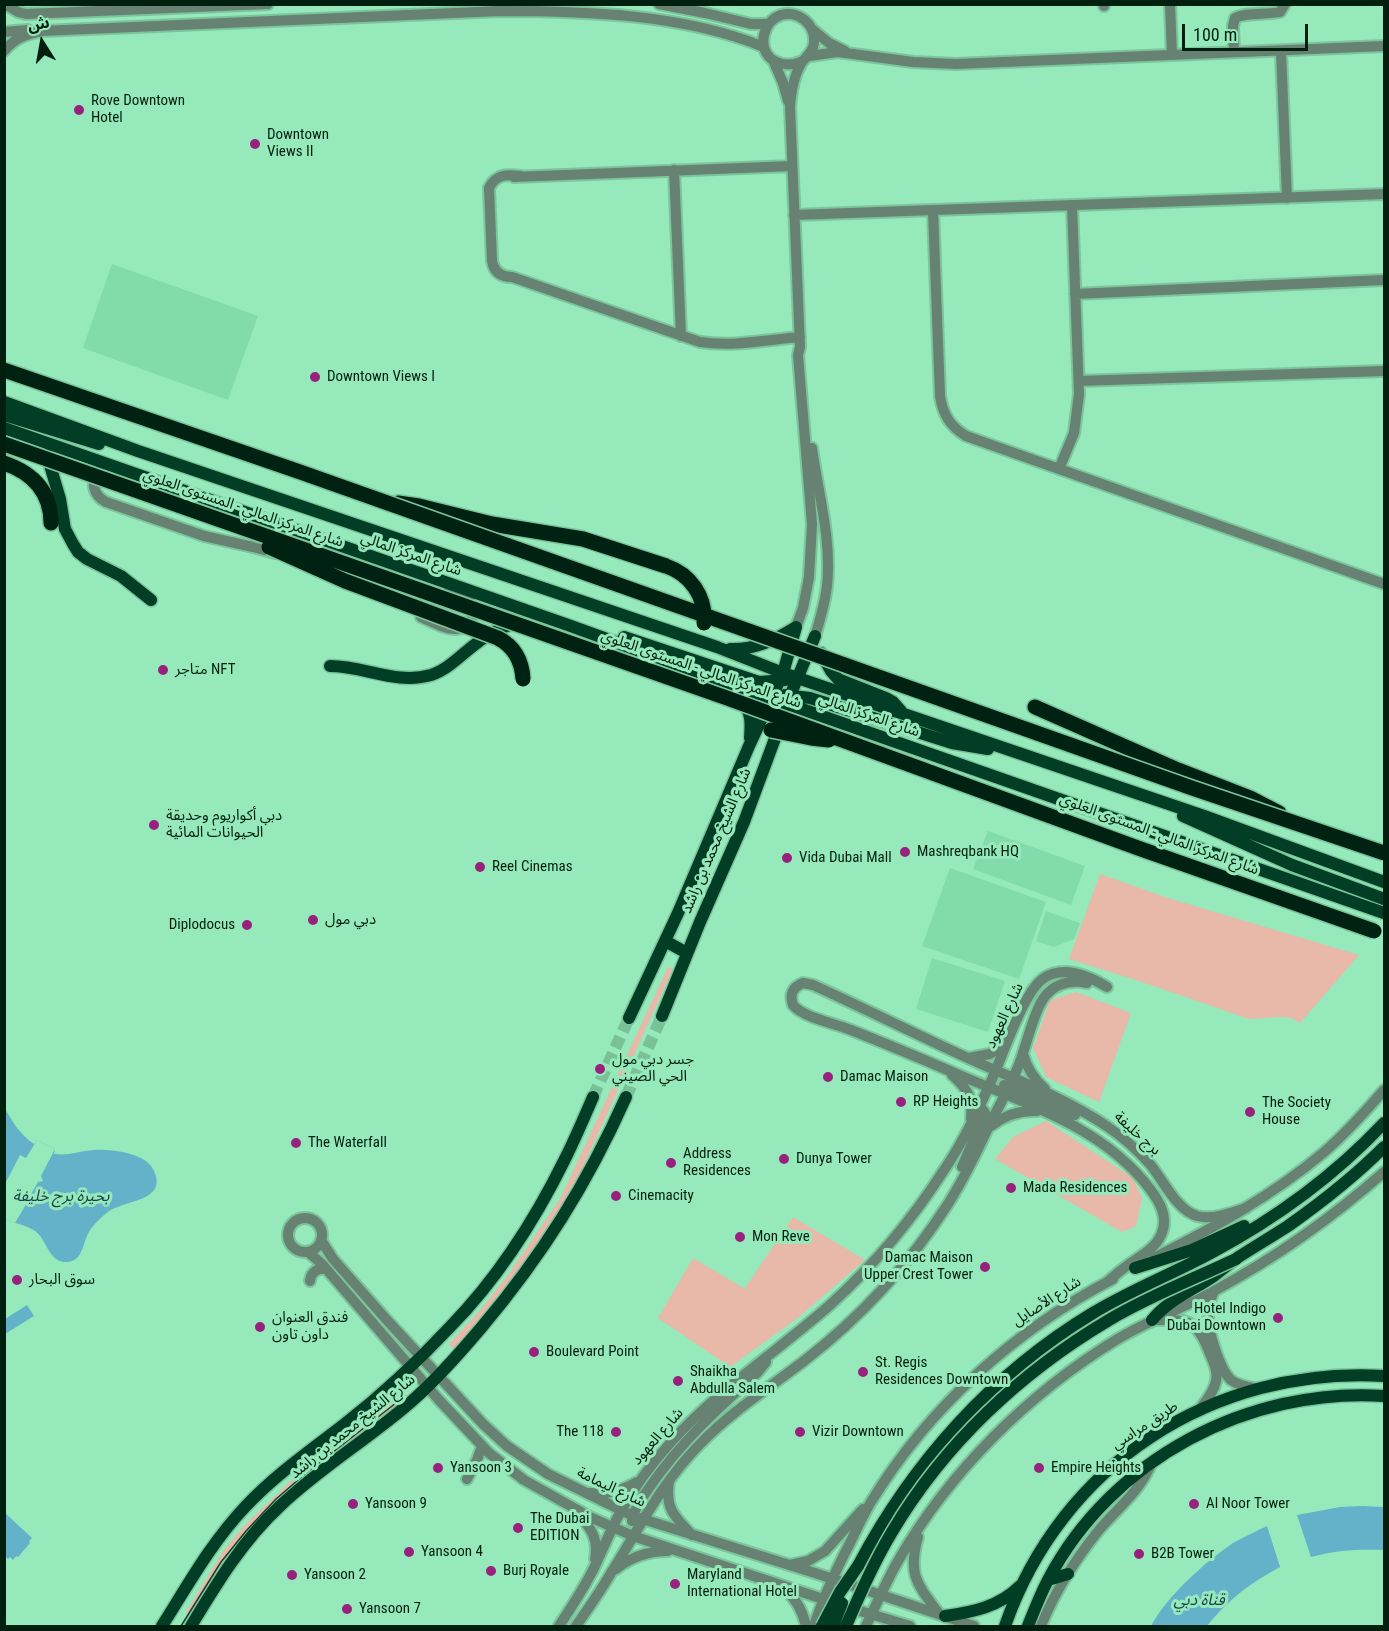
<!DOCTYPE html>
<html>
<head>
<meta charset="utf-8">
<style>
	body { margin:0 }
	#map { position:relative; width:1389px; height:1631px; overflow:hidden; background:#96e9bb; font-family:"Roboto Condensed","Noto Sans Arabic",sans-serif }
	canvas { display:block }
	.frame { position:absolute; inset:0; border:6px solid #001f0f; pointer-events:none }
	.north { position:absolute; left:12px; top:12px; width:60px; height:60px; -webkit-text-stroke:4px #96e9bb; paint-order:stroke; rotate:349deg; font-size:16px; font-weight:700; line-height:24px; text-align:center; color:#001f0f }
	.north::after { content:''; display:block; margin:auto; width:21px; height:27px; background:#001f0f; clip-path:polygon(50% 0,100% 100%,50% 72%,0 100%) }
	.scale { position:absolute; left:1182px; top:24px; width:126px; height:27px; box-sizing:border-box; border:3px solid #001f0f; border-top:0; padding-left:8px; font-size:18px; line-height:21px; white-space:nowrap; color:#001f0f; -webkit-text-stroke:4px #96e9bb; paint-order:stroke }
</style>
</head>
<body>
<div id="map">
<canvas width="1389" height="1631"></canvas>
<div class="frame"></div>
<div class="north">ش</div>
<div class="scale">100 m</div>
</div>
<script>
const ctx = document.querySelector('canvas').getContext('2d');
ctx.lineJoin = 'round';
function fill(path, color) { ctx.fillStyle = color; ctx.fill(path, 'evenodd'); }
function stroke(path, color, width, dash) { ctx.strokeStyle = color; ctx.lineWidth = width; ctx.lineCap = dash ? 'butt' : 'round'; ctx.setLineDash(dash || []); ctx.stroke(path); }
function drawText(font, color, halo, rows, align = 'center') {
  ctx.font = font + ' "Roboto Condensed","Noto Sans Arabic",sans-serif'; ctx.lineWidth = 6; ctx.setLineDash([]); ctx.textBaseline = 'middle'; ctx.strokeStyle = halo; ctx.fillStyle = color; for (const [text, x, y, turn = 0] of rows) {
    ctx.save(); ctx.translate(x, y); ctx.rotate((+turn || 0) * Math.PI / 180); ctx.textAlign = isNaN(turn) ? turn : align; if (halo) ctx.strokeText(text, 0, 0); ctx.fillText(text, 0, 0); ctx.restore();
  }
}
fill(new Path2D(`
	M112,264L258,316L228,400L83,348Z
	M988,831L1085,866L1071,905L973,869Z
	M950,868L1046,902L1019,979L922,946Z
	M1046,911L1080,923L1074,939L1054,947L1036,941Z
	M932,958L1005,981L988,1032L916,1009Z`), '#82dbab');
fill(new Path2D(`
	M1100,874L1168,898L1359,955L1300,1023L1291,1018L1281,1017L1249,1019L1142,982L1069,959Z
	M668,967L673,969L573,1189L551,1228L506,1290L454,1350L449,1344L483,1307L508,1275L560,1199Z
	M1076,992L1131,1013L1099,1102L1046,1077L1033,1048L1050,1000Z
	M1046,1121L1133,1178L1142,1198L1136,1226L1122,1232L995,1159L1013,1137Z
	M793,1217L865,1260L795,1320L730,1367L658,1318L693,1258L757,1296L745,1288Z
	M401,1393L407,1400L303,1480L193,1616L186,1612L224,1550L244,1526L295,1477L353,1433Z`), '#e8b8a8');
fill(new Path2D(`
	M4,1107C13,1122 19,1134 34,1144L37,1140L55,1149L54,1154C69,1156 79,1151 94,1150C111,1149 145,1153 153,1169C170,1202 123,1200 108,1212C101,1217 93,1225 89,1232C82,1244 83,1262 66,1262C48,1262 47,1239 35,1231C26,1225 15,1223 5,1220Z
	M27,1305L34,1316L5,1334V1319Z
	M1363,1506L1384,1507V1550C1359,1549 1336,1550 1311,1557L1297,1515L1340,1507Z
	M4,1512L32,1538L29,1541L30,1543L18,1557L16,1556L13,1560L10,1557L8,1559L5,1556Z
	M1267,1526L1280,1567C1249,1584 1229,1599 1207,1626H1151C1168,1595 1204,1563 1233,1543C1244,1537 1256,1531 1267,1526Z`), '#63b2c9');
fill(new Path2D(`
	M37,1140L55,1149L41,1176L43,1181L38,1182L31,1194L33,1200L28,1201L15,1223L5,1220V1184L20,1155L26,1158Z`), '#96e9bb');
stroke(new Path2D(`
	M593,1097L629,1018
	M626,1097L662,1016`), '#78c199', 12, [12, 6]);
const minor = new Path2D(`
	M5,4L18,12L26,14L268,4
	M659,4L705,13L751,24H768
	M1104,4V6
	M1170,4L1172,55
	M812,29L829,43L845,51
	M4,32L28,30
	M4,51C15,38 26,34 42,31L500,11C587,11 683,14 764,47
	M1281,51L1287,198
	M1234,52L1233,26L1235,18C1245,12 1267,15 1280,12L1285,4
	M809,56L838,52L913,62L956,64L1384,46
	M773,60L783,83L788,101
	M674,170L681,336
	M521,176C507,174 496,174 489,188L492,261C494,272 501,277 512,277L700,342C733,347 766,340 800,337
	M514,177L792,166
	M933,210L940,396C943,415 950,426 966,436L1384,584
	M794,215L1384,194
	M1075,294L1384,280
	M1079,381L1384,371
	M812,448C818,493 832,540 827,586C825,603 820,620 815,636
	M1059,469L1074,433L1079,394L1072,205
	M99,470C90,482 93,495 106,502L204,536L253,547L275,553
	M421,617C431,621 445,630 457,629C472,628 477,611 469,600C464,594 455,591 449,587
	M796,627L803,608L809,577L812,524L798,355L800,347L790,107C791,92 794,75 802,62C807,56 813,52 814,43C816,25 799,10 781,15C772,18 766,26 764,35C759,60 783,70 803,61
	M1023,1054C1027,1069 1034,1079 1045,1089
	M969,1058L990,1054L1006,1043
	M952,1075C968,1089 973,1098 971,1119
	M1004,1085L1015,1088L1075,1115
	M991,1126C1005,1115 1020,1110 1037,1111
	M962,1167L985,1113L983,1110H977
	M288 1235a17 17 0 1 1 34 0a17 17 0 1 1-34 0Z
	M321,1240L333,1259L385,1318L483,1424L507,1446L548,1474L633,1516L815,1573L974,1626
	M308,1252L322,1264L439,1400L489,1453L524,1480L592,1518L633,1536L829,1601
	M1154,1258C1213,1228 1272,1196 1323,1153C1345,1134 1365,1112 1384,1090
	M310,1281C311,1272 317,1268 326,1269
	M1107,1282C1114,1276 1121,1270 1128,1265C1140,1256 1155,1249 1161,1235C1169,1218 1160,1202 1150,1189C1105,1129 1030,1105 964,1077C927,1061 889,1045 851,1030C834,1023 804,1018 793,1005C789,994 793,987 803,983L813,985C866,1009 917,1035 970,1059C1016,1080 1066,1098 1108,1127C1123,1137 1137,1150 1149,1163C1163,1179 1176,1210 1197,1216C1213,1220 1231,1213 1246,1208
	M1214,1291C1211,1298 1208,1306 1208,1314C1207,1329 1220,1370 1231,1380C1239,1386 1249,1387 1258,1389
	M1158,1320C1191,1318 1199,1324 1210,1354C1214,1363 1218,1372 1216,1381C1214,1392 1206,1401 1200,1409
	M467,1479L477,1460L482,1446
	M669,1481C665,1509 674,1516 692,1535
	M589,1493C607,1495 622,1491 637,1482
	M578,1514C591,1528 599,1539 595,1559
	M632,1521C634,1508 642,1498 649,1488C680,1443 718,1408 758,1372L766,1362
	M918,1537C907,1576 918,1585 940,1615
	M790,1565L808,1561L825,1551L863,1509
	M616,1569C631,1557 648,1551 668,1551
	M785,1589C796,1599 803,1612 806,1626
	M847,1607L910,1626
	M559,1626C571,1608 584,1588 594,1568C603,1549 611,1529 621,1511C635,1486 653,1462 672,1441C719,1389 778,1351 830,1305C874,1265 912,1220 944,1170C962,1144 976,1115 989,1086C1001,1061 1023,991 1044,978C1064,965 1089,976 1107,987
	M576,1626C588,1609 600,1592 611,1573C640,1527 662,1482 701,1443C732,1411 769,1388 804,1361C861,1317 909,1265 948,1204C963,1180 976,1154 988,1128C998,1108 1009,1088 1018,1067C1026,1048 1034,1009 1046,995C1057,983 1072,980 1087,983
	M814,1626C823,1597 836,1570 850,1543C857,1529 863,1515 871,1502C929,1407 1015,1330 1113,1279
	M866,1626C876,1605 886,1582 898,1561C950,1471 1028,1394 1116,1340C1147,1321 1182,1309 1214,1291C1275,1258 1332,1218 1384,1172
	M1041,1626C1055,1591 1075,1560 1099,1530C1117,1509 1140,1491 1151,1464`);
const major = new Path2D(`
	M4,402L138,451L717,647L783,673L1204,816L1384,882
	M4,415L99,444
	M4,428L568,625L759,694L1384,913
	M47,455L60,499L65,529L73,544L78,552L87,559L121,576L151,600
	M624,637L759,682L785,680
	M730,649C755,650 775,640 796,627
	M821,653L831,671L838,679L886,698L893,702L901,711
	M330,666C365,666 396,685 431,675C447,670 460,656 473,646C486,635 502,627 518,622
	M785,695L810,698L952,743L988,749
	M742,701C752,713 751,724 750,738
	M785,708L815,636
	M1183,816L1292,865L1384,899
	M665,941L687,953
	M662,1016L700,922L744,822L780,725
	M629,1018L678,913L749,746L783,673L796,627
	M1135,1268L1192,1250L1244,1226
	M1152,1320C1169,1299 1194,1290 1215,1275C1223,1269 1230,1263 1237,1258C1254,1247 1271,1237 1288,1226C1322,1202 1355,1176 1384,1147
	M858,1566C913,1462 992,1374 1093,1313C1131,1290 1172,1274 1211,1253C1275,1219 1334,1176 1384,1123
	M1048,1580L1068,1574
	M945,1616C973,1612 999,1607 1020,1586
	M162,1626C188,1585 211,1543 245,1507C276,1474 310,1451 346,1423C383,1394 418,1361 450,1327C497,1279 535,1220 565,1159C575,1139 584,1118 593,1097
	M191,1626C217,1583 243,1540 280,1506C321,1467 370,1438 412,1401C437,1379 459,1354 481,1328C542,1256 587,1184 626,1097
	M1005,1626C1061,1464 1214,1366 1384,1376
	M1028,1626C1034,1611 1040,1595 1048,1580C1111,1459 1249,1387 1384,1396`);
const highway = new Path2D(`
	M4,463C33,473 51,492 51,523
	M398,503L419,506L492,524L583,539L666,566
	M1035,707L1178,770L1250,798L1279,813`);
stroke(minor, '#7bc59c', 14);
stroke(major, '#7bc59c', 15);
stroke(highway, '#7bc59c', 18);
stroke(minor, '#678172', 10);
stroke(major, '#023e25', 12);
stroke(highway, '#002213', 15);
stroke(new Path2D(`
	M181,1626L221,1562L246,1531L276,1499L306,1473L405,1396`), '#183f2a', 1.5);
const majorBridge = new Path2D(`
	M822,1626L840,1592L858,1566
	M833,1626L842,1603
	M846,1626C860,1594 874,1562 892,1532C944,1444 1021,1372 1109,1320C1149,1296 1194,1279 1236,1259`);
const highwayBridge = new Path2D(`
	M4,370L303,473L1192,788L1384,853
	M4,444L727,698L1138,848L1374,931
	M269,547L345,581L498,638C515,647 522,661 523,679
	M666,566C690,574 706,596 704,623
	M771,730L811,738L829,740`);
stroke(majorBridge, '#7bc59c', 15, []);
stroke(highwayBridge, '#7bc59c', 18, []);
stroke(majorBridge, '#023e25', 12);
stroke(highwayBridge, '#002213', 15);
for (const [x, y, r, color] of [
	[79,110,6,"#98217d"],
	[255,144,6,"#98217d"],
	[315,377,6,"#98217d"],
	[163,670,6,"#98217d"],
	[154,825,6,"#98217d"],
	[905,852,6,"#98217d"],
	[787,858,6,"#98217d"],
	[480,867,6,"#98217d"],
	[313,920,6,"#98217d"],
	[247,925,6,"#98217d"],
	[600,1069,6,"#98217d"],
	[828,1077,6,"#98217d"],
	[901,1102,6,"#98217d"],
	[1250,1112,6,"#98217d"],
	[296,1143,6,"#98217d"],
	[784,1159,6,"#98217d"],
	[671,1163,6,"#98217d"],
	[1011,1188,6,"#98217d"],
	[616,1196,6,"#98217d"],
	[740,1237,6,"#98217d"],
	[985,1267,6,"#98217d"],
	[17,1280,6,"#98217d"],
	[1278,1318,6,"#98217d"],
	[260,1327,6,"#98217d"],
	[534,1352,6,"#98217d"],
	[863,1372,6,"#98217d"],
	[678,1381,6,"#98217d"],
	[616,1432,6,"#98217d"],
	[800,1432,6,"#98217d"],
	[438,1468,6,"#98217d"],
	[1039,1468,6,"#98217d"],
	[353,1504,6,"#98217d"],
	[1194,1504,6,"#98217d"],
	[518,1528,6,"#98217d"],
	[409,1552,6,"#98217d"],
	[1139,1554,6,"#98217d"],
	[491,1571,6,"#98217d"],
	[292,1575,6,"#98217d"],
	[675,1584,6,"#98217d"],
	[347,1609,6,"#98217d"]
]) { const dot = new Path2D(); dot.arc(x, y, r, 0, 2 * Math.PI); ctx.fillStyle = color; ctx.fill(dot); stroke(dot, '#96e9bb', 2); }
drawText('15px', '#001f0f', '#96e9bb', [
	["Rove Downtown",91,101],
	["Hotel",91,118],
	["Downtown",267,135],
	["Views II",267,152],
	["Downtown Views I",327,377],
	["متاجر NFT",175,670],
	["دبي أكواريوم وحديقة",166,816],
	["الحيوانات المائية",166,833],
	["Mashreqbank HQ",917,852],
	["Vida Dubai Mall",799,858],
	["Reel Cinemas",492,867],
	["دبي مول",325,920],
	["Diplodocus",235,925,"right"],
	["جسر دبي مول",612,1060],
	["الحي الصيني",612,1077],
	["Damac Maison",840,1077],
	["RP Heights",913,1102],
	["The Society",1262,1103],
	["House",1262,1120],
	["The Waterfall",308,1143],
	["Address",683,1154],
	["Residences",683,1171],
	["Dunya Tower",796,1159],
	["Mada Residences",1023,1188],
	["Cinemacity",628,1196],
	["Mon Reve",752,1237],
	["Damac Maison",973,1258,"right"],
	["Upper Crest Tower",973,1275,"right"],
	["سوق البحار",29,1280],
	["Hotel Indigo",1266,1309,"right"],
	["Dubai Downtown",1266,1326,"right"],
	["فندق العنوان",272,1318],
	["داون تاون",272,1335],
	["Boulevard Point",546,1352],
	["St. Regis",875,1363],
	["Residences Downtown",875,1380],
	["Shaikha",690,1372],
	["Abdulla Salem",690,1389],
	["The 118",604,1432,"right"],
	["Vizir Downtown",812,1432],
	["Yansoon 3",450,1468],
	["Empire Heights",1051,1468],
	["Yansoon 9",365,1504],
	["Al Noor Tower",1206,1504],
	["The Dubai",530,1519],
	["EDITION",530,1536],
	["Yansoon 4",421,1552],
	["B2B Tower",1151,1554],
	["Burj Royale",503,1571],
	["Yansoon 2",304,1575],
	["Maryland",687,1575],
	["International Hotel",687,1592],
	["Yansoon 7",359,1609]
], 'left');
drawText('15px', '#001f0f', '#96e9bb', [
	["شارع المركز المالي - المستوى العلوي",243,509,19],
	["شارع المركز المالي",411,555,19],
	["شارع المركز المالي - المستوى العلوي",701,670,19],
	["شارع المركز المالي",869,716,19],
	["شارع المركز المالي - المستوى العلوي",1159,835,20],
	["شارع الشيخ محمد بن راشد",717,841,-67],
	["شارع العهود",1005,1016,-65],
	["برج خليفة",1137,1134,42],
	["شارع الأصايل",1047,1302,-33],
	["طريق مراسي",1145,1426,-33],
	["شارع الشيخ محمد بن راشد",353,1427,-39],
	["شارع العهود",658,1437,-49],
	["شارع اليمامة",611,1488,25]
]);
drawText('italic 16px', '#1a3f4a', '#96e9bb', [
	["بحيرة برج خليفة",61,1197],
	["قناة دبي",1199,1601]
]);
</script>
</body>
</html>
